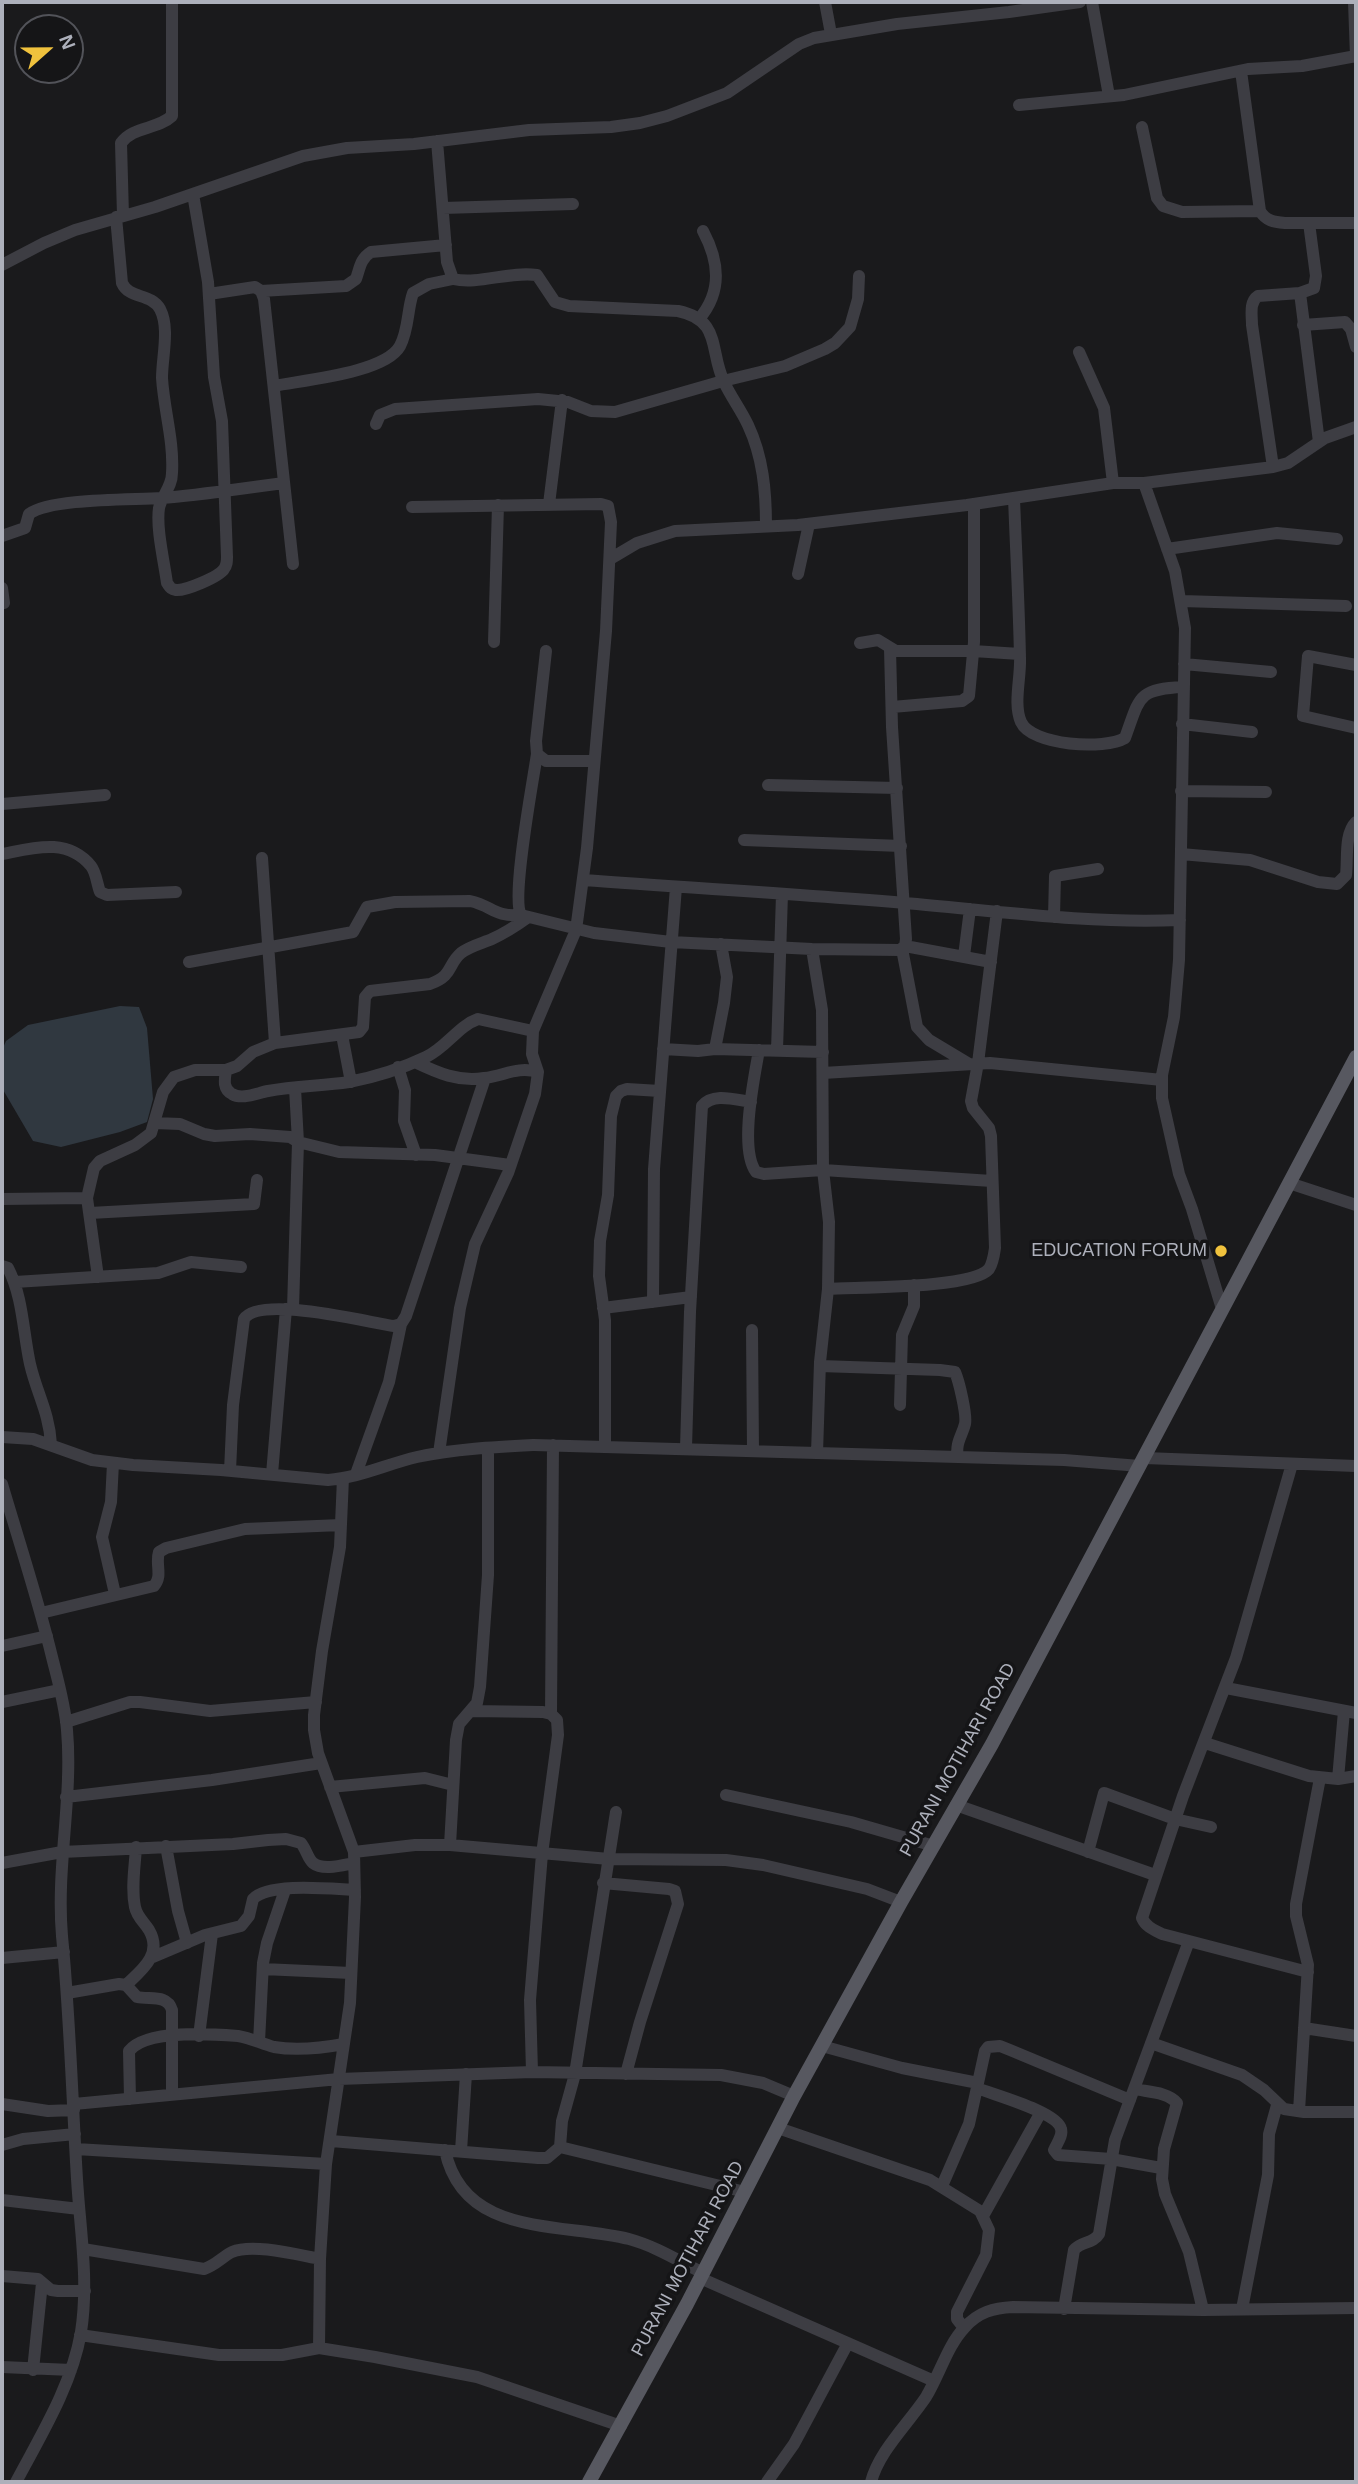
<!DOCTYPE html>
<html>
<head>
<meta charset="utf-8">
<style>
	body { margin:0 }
	#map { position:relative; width:1358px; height:2484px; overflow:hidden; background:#1a1a1c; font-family:Arial,sans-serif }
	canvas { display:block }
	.frame { position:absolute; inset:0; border:4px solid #adb0bb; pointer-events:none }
	.north { position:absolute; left:14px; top:14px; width:70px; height:70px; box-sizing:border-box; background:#151517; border:2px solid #525359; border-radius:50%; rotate:69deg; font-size:19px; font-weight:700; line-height:28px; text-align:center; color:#adb0bb }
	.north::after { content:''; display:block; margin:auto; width:24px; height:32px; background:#f0c23d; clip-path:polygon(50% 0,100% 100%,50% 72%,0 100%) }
</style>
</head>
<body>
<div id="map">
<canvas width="1358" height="2484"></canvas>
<div class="frame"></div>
<div class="north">N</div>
</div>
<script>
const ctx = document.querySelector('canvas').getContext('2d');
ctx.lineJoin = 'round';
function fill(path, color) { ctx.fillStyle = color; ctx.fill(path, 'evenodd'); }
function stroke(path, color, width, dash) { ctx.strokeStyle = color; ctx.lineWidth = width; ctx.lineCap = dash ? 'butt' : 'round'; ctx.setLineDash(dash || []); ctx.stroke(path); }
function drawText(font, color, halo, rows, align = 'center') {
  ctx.font = font + ' Arial,sans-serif'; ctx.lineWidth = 7; ctx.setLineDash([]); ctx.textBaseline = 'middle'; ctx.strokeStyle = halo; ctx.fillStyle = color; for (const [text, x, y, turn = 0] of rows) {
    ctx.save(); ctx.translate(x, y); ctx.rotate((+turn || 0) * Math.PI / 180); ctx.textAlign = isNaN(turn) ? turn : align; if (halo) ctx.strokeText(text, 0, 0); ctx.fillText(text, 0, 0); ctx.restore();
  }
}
fill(new Path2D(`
	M120,1006L139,1007L147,1028L153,1099L147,1122L120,1132L61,1147L33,1141L2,1088V1050L6,1041L28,1025Z`), '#303840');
stroke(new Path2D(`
	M825,2L831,34
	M1092,2L1109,96
	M1354,2L1356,57
	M1241,71L1260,211C1266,221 1274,222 1285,223H1356
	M1019,105L1124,95L1248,69L1302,66L1356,56
	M1142,127L1157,198L1163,206L1182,212L1260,211
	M437,141L447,262L453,279C479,285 509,271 537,275L555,302L569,306L678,311C722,320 709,351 724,382C731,397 741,410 748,425C763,457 766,491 766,526
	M443,208L573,204
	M123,216L121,143C133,126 157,130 172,116V2
	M116,217L122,283C129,299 151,293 160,309C170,328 162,357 162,378C164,410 174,441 172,473C172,487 162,495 159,508C156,528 164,561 167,583C170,587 170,589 176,590C185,591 219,577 224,569C227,565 227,562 227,557L222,421L214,377L208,282L193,194
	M2,265L44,243L75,230L155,207L303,156L347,148L414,144L529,130L611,127L640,123L667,116L727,93L799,44L814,38L897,24L1009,12L1080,2
	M261,291L346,286L356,279C360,268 360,259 371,252L446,245
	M1300,293L1319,442
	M209,294L255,287L261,291L264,299L293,564
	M699,319C723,291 719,261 703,231
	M1303,325L1345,322L1351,329L1356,347
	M1079,352L1104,408L1113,483
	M274,386C304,380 385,373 400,346C409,329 407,310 413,293L429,284L453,279
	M376,424L380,415L395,409L538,399L568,402L591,411L615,412L723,381L785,366L825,349L835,343L850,327L858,299L859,276
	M1273,467L1252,325C1252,315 1249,302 1258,296L1300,293L1314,288L1316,276L1309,223
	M1144,483L1175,571L1185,628L1179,960L1174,1017L1162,1075V1098L1179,1174L1192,1209L1222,1309
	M1014,498C1016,551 1019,605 1020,658C1021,677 1013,704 1021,722C1032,746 1105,750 1125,738C1140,697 1137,689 1183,687
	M549,504L562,400
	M412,507L601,504L608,506L611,522L606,631L587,848L576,930L533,1031L532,1054L538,1072L535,1094L508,1173L475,1244L460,1308L439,1453
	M2,536L25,528L29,514C51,498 131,500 161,498C202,495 243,488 284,483
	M1167,549L1277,533L1337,539
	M610,559L637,543L675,531L798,525L967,505L1113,483H1144L1273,467L1288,463L1325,438L1356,427
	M798,574L809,524
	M2,588L4,603
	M1182,601L1346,606
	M494,642L498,505
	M860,643L878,640L896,651H973L1020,654
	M546,651L536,741L537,754L546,761H594
	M1184,664L1271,672
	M1356,665L1308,656L1303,716L1356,728
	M892,707L962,701L969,696L974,642V504
	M1182,724L1252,732
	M537,754C533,781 511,898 521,915L594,933L671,942L812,949L900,950L905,946L906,939L892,727L890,649
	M768,785L897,788
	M1181,791L1266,792
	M2,804L105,795
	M744,840L901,846
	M2,854C33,848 67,837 91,866C96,872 97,884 100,892L107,895L176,892
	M1181,854L1250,860L1318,882L1337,884L1346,875C1348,859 1344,834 1356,822
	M262,858L275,1043
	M583,880C690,888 798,894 905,903C997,911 1088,924 1180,920
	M1054,917L1055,876L1098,869
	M905,946L991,962
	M812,949L822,1010L823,1170L829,1222L828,1289L820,1362L817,1453
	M900,950L903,954L917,1027L929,1040L969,1064
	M964,956L970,909
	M189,962L353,932L367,907L395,902L470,901C493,906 493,917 521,915
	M342,1035L351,1082
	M663,1049L698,1051L715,1049L724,1003L727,977L721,944
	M715,1049L823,1052
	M759,1050C754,1079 739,1149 756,1172L764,1174L823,1170L992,1181
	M777,1050L782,894
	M415,1062C438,1073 458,1082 484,1078C504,1076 517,1066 538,1072
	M398,1067L405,1090L404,1121L416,1155
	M226,1070C225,1078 222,1089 232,1094C242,1100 257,1093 268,1091C295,1086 322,1086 349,1082C375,1077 403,1068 426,1057C447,1047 458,1026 478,1019L533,1031
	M823,1073L990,1063L1162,1080
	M155,1123L180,1124L204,1134L215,1136L250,1134L290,1137L298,1142L339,1152L435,1155L510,1165
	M1289,1183L1356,1205
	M2,1199L87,1198
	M90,1213L254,1204L257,1180
	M2,1266L8,1268C23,1297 23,1332 30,1364C37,1394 49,1412 51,1444
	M98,1277L87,1198L94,1168L100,1161L135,1145L151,1133L163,1092L174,1077L195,1070H226L237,1066L253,1052L275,1043L359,1032L363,1027L365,997L370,991L430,984C454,975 447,965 461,953C470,946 483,943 492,939C505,933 516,926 527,918
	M15,1282L158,1273L191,1262L241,1267
	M828,1289C857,1287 972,1289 989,1269C993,1263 994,1255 995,1248L991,1136L989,1128L973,1108L971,1101L978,1063L997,911
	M653,1302L654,1169L676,887
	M603,1308L691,1297
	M293,1309L298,1142L295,1088
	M752,1330L753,1451
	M820,1366L940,1370L955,1372C959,1381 967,1415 965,1424C962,1436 955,1443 958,1457
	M900,1405L902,1335L914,1306V1285
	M2,1437L33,1439L92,1460L133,1465L221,1470L328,1480C358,1478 387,1464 417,1457C455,1449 495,1447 534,1445L1064,1460L1140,1466
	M605,1445V1320L599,1276L600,1241L608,1195L611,1116L616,1096L621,1091L627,1089L660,1091
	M686,1448L690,1312L702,1106C713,1092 736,1100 751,1102
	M1145,1458L1356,1466
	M113,1463L111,1502L102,1537L115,1594
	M1292,1464L1236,1658L1183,1796L1142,1918C1146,1927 1154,1930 1162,1934L1308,1972
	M230,1471L233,1405L244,1319C260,1295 366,1322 394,1326L401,1324L406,1316L485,1078
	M272,1474L286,1309
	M356,1474L389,1382L401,1324
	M2,1484C19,1542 38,1599 52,1657C58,1681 65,1705 67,1730C73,1798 56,1867 62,1936C70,2017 72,2098 77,2179C80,2230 89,2280 81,2332C72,2385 41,2435 16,2482
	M41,1613L154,1586C163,1576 155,1564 159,1552L166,1548L245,1529L341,1525
	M2,1646L47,1636
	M1226,1688L1356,1713
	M2,1702L60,1690
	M472,1711L543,1712L551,1714L557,1720L558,1735L542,1854L530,2000L532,2072
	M551,1714L553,1445
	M66,1722L130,1702H140L210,1711L316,1702
	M1205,1743L1309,1776L1338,1779L1356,1776
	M1338,1779L1344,1711
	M330,1787L425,1778L453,1785
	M726,1795L851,1822L934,1846
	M66,1797L212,1780L321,1763
	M956,1805L1155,1875
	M450,1845L456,1740L459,1724L477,1703L480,1687L488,1575V1448
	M166,1846L178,1911L187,1943
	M354,1852L415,1845H450L609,1859L726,1860L763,1865L867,1889L901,1902
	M1088,1852L1104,1793L1175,1819L1211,1827
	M2,1863L62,1852L233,1844L268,1840L286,1839L301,1843C306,1849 308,1859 313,1863C323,1871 343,1865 354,1863
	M603,1883L669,1889L675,1891L678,1904L640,2022L626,2074
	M153,1957L205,1935L241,1926L249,1916L253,1899C269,1882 332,1889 355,1890
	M2,1958L64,1952
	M263,1969L351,1973
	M126,1985C142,1970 163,1954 149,1930C144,1922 137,1917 135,1907C131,1888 135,1866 136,1847
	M67,1993L119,1984L126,1985L137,1997C150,2000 167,1994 172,2010V2094
	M1304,2028L1356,2036
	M199,2036L212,1934
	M259,2042L263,1963L267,1943L285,1890
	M1151,2043L1242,2075L1264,2090L1284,2109L1304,2112H1356
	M822,2046L902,2068L978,2083
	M977,2088C994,2095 1058,2112 1061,2129C1063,2136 1057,2143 1054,2150L1058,2155L1111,2159L1161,2168
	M1134,2089C1148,2092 1168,2092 1177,2103L1164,2149L1162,2179L1165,2194L1189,2252L1203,2310
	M130,2099L129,2051C146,2029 212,2034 238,2036C251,2038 262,2044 274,2047C297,2051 322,2048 344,2044
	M2,2104L48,2111L74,2110
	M74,2104L339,2079L532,2072L721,2075L763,2083L794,2096
	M1299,2111L1308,1965L1296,1916V1904L1320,1778
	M778,2128L930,2180L980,2211L989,2230L986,2255L957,2312V2319L964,2328
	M331,2141L538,2158H547L560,2147L562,2121L575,2074L616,1812
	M2,2145L23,2139L75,2134
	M560,2147L745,2192
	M76,2149L326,2164
	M445,2150C463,2238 561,2222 629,2239C655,2246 679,2261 703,2273
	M461,2151L466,2074
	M942,2186L969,2124L985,2051L988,2047L1000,2046L1010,2050L1130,2100
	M2,2200L79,2209
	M983,2216L1041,2112
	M83,2249L204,2269C216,2265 222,2257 232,2252C253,2243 298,2255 320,2259
	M2,2276L38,2279L51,2290L58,2291H85
	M700,2278L934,2381
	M1064,2309L1074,2250C1081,2241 1093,2244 1099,2234L1115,2140L1189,1941
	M1242,2309L1268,2175L1269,2134L1277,2105
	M80,2335L219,2355H282L319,2348L375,2357L477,2377L621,2426
	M319,2348L320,2259L326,2164L350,2003L355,1897L354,1852L318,1753L314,1730V1715L322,1651L340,1547L343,1478
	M2,2367L71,2370
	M33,2370L42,2283
	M767,2482L794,2444L848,2343
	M871,2482C879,2451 908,2424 926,2397C940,2374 947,2346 965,2327C979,2312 993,2308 1013,2307L1203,2310L1356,2308`), '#3d3d43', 12);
stroke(new Path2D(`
	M589,2482L687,2304L794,2096L901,1902L992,1744L1356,1057`), '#575860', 14);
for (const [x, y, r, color] of [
	[1221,1251,7,"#f0c23d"]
]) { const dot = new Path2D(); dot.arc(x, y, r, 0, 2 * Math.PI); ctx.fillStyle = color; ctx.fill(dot); stroke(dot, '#151517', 2.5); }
drawText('18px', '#adb0bb', '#151517', [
	["EDUCATION FORUM",1207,1251]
], 'right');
drawText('18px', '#adb0bb', '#151517', [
	["PURANI MOTIHARI ROAD",958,1760,-61],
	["PURANI MOTIHARI ROAD",688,2259,-62]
]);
</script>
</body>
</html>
